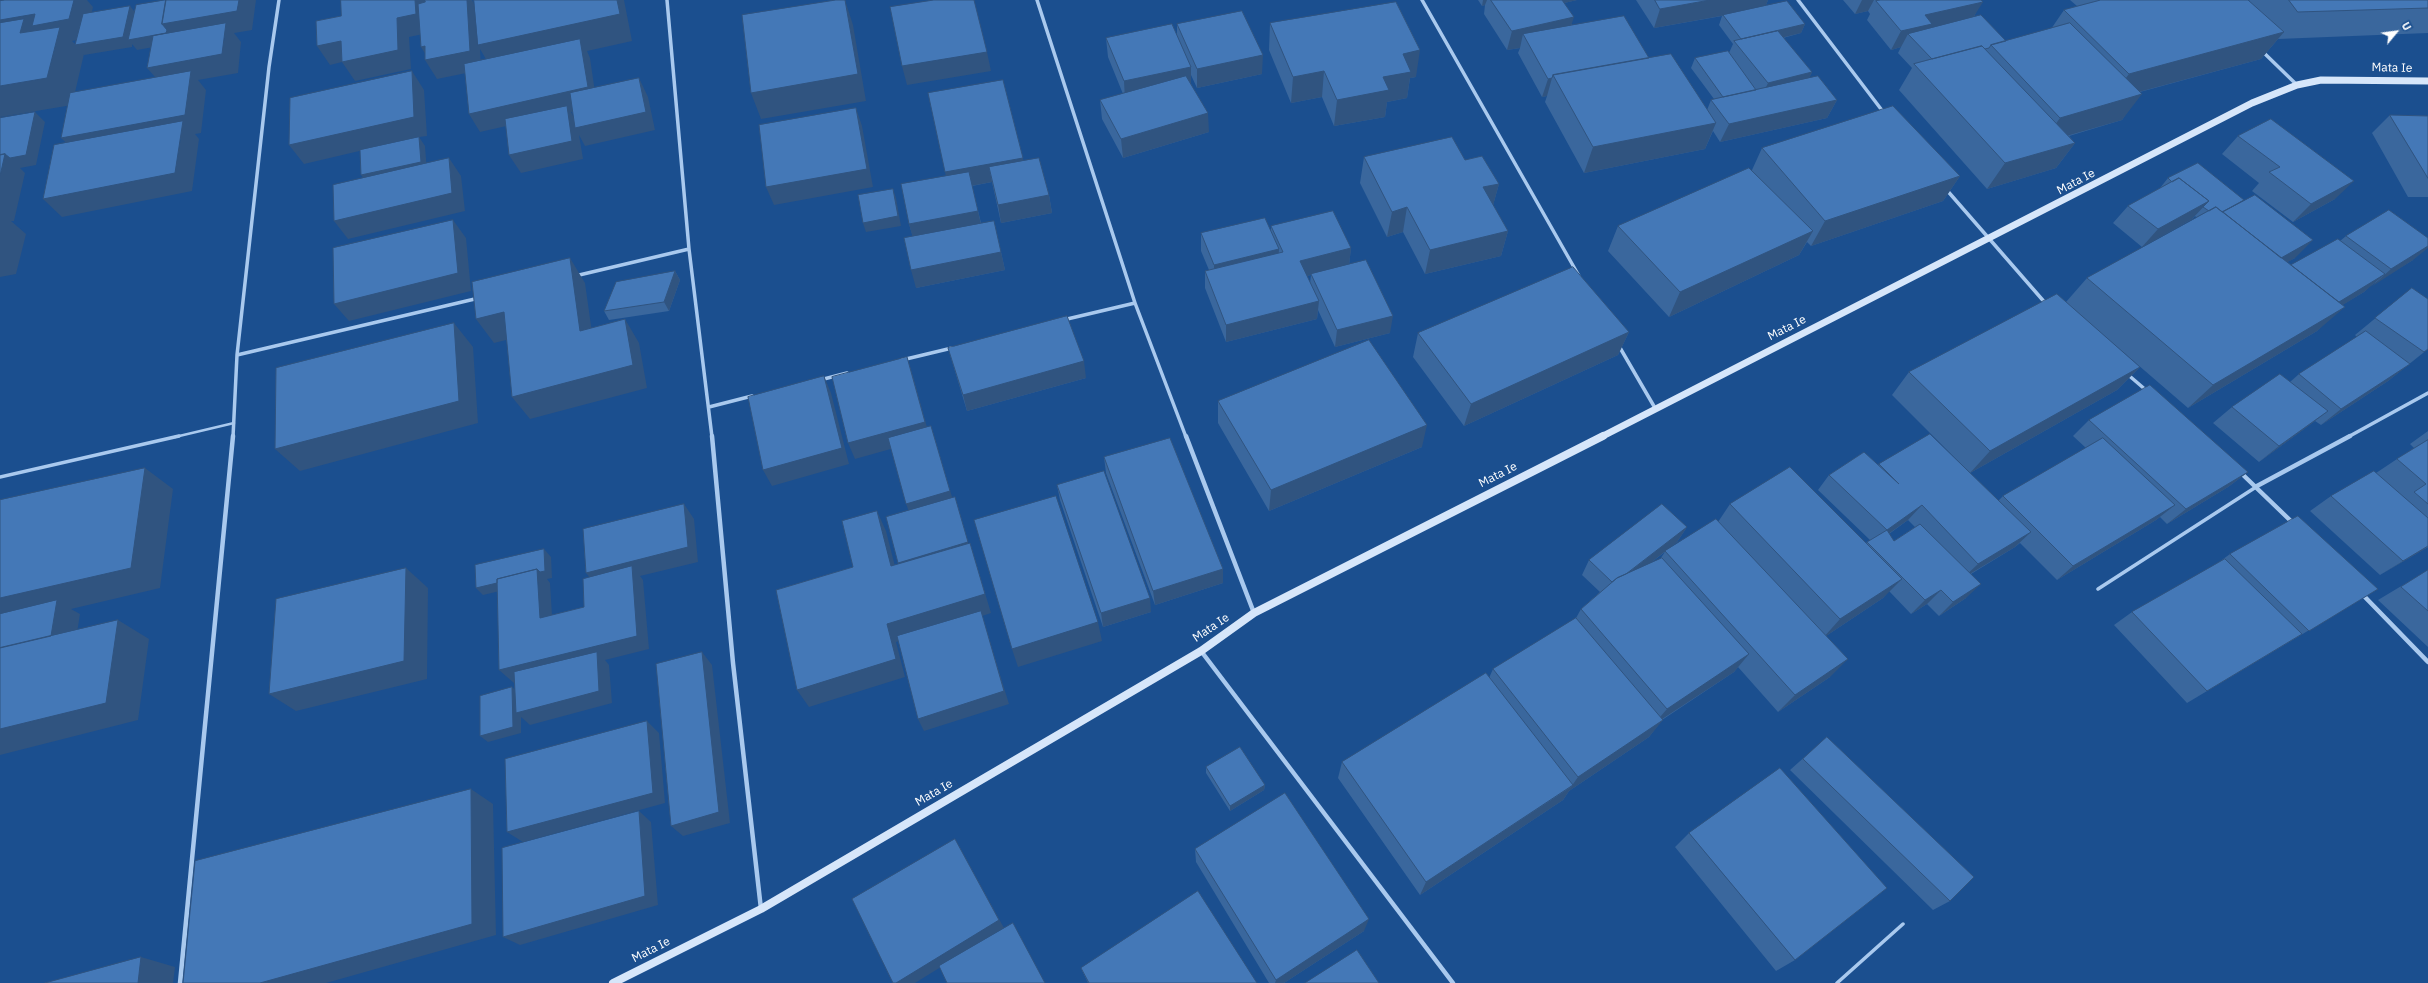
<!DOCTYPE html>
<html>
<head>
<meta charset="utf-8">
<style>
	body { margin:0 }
	#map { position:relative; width:2428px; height:983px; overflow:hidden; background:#1b4f8f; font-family:"IBM Plex Sans",sans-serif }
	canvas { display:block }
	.north { position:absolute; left:2376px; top:12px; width:40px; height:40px; -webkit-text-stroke:3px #1b4f8f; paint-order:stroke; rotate:61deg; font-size:11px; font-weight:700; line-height:16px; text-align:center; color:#fff }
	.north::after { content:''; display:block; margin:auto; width:14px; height:18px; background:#fff; clip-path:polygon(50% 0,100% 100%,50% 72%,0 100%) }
</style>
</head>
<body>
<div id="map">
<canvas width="2428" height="983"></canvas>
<div class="north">U</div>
</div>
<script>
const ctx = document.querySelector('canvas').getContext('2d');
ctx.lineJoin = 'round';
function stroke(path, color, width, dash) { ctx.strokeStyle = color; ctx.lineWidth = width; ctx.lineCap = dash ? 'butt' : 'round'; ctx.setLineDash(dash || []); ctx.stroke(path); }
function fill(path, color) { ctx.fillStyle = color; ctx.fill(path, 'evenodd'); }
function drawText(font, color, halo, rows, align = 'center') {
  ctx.font = font + ' "IBM Plex Sans",sans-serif'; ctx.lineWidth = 3; ctx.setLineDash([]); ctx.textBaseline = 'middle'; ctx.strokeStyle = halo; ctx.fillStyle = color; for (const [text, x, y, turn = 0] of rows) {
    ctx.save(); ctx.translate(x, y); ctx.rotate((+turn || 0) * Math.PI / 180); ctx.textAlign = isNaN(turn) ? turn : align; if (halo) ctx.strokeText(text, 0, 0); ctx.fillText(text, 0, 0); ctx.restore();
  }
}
stroke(new Path2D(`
	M175,437L234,423`), '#a9c9ee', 2.5);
stroke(new Path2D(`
	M0,477L179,436
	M2098,589L2256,487
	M1837,983L1903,924`), '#a9c9ee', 3.5);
stroke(new Path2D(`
	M667,0L689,249L712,437
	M1037,0L1135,303L1186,437
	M1422,0L1579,276
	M1798,0L1884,113
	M2262,51L2297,85
	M1945,188L2047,305
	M575,276L689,249
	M1063,320L1135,303
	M1619,346L1655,408
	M237,355L479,298
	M902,360L952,348
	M2126,373L2147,391
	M820,380L847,373
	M709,407L752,396
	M233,437L237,355L269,67L279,0
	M2348,437L2428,393`), '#a9c9ee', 3.5);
stroke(new Path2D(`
	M712,436L733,663L761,909
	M1186,436L1254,613
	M2240,472L2294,524
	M2257,486L2350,436
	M2363,595L2428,662
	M1201,651L1453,983
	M180,983L233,436`), '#a9c9ee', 4.5);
stroke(new Path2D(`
	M1601,437L2252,103L2297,85L2321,80L2428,81`), '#d6e6fa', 7);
stroke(new Path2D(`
	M613,983L761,909L1201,651L1254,613L1603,436`), '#d6e6fa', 8);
fill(new Path2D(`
	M1478,0H1577L1564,3L1572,25L1649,58L1707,110L1711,100L1714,99L1691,68L1695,58L1729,53L1733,44L1719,25L1722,16L1654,28L1636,0H1768L1766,5L1805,24L1801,33L1783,38L1812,72L1809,78L1837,100L1827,118L1720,142L1713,131L1705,149L1584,173L1545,102L1547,96L1542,97L1518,53L1520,48L1507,50L1484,14L1485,5L1482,6Z
	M1843,0H1981L1974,17L2006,41L2051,29L2064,10L2077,6L2070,0H2248L2250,2L2249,0H2428V33L2278,39L2261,59L2140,92L2122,120L2069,136L2075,143L2056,168L1987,189L1899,90L1912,68L1898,53L1901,47L1891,50L1867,20L1870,14L1868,11L1855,14Z
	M1270,23L1416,77L1410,78L1407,98L1387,102L1385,117L1334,126L1322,97L1291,103L1269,50Z
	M1177,24L1262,74L1197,88L1191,75V84L1209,132L1123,158L1102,119L1100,100L1123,94L1108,57L1106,38L1177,36Z
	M2390,115L2428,116V197H2408L2372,133Z
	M2238,136L2335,199L2293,222L2252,191L2259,183L2222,154Z
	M1762,148L1960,176L1943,201L1811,246L1807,242L1799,255L1669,317L1608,251L1618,226L1752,170Z
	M1364,157L1465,160L1499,184L1493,205L1508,231L1501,256L1425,274L1403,232L1387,237L1360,183Z
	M1023,158V161L1049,195L1052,213L1001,223L992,182L972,186L981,223L1001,252L1005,270L916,288L913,237L909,224L946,176Z
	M2168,178L2242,202L2295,258L2287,262L2291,265L2340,241L2346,236L2413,260L2370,286L2364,292L2342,305L2317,331L2188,408L2094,327L2140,367L2117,390L1970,473L1892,395L1909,372L2066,302L2087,278L2197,218L2195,216L2192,219L2142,247L2113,223L2128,206L2160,188Z
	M1271,226L1351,248L1349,265L1390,333L1335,347L1318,310L1317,319L1226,342L1205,288V271L1209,270L1201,251V233L1271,230ZM1311,275L1310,283L1307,276Z
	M675,271L680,280L669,311L609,320L604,311Z
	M2412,288L2428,349L2388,381L2321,425L2315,421L2259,462L2213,423L2232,407L2290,382L2299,374L2357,337L2355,335Z
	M1629,332L1618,355L1464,426L1413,357L1418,333Z
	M948,348L1086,378L967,411Z
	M1218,401L1422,447L1269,511L1218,423Z
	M2089,420L2248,472L2228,487L2167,524L2160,517L2156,520L2057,580L2020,543L2015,547L1971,574L1966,598L1939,616L1927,604L1911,614L1889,591L1883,598L1826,636L1830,677L1778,712L1738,667L1734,672L1662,720L1649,737L1569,791L1563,800L1420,895L1338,778L1342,762L1489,678L1493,669L1576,618L1581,609L1600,592L1582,575L1589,560L1687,527L1677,542L1667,550L1718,522L1730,504L1866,543L1870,540L1818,490L1829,475L1878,465L1879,464L1998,501L2003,496L2086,448L2073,436ZM1908,520L1915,527L1894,541L1889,534ZM1665,552L1660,559L1649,564Z
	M2428,431V547L2380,575L2310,511L2331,496L2376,473L2397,459L2414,448L2410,444Z
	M1104,457L1223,569V583L1155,605L1106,473Z
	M1057,485L1151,612L1103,627L1060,500Z
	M2230,554L2378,589L2187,703L2114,625L2132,612L2215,565Z
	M2428,570V647L2378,600Z
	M1827,737L1950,901L1933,910L1790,770Z
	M1206,767L1265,785L1264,790L1230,811L1206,773Z
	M1689,833L1795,960L1776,971L1675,847Z
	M1195,849L1364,931L1284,983H1269L1196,862Z
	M1081,968L1257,983H1088Z`), '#3a679d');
fill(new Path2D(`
	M0,0H43L41,7L7,13L8,15L7,19L35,14L44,24L69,19L74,0H87L93,7L86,38L72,41L76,45L123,37L130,6L138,16L133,39L166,33L167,30L162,24L168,23L172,0H174L181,9L179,21L237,11L239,0H256L252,30L234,33L241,42L238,73L198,80L206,90L201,133L195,134L199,139L192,191L62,217L43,199L175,173L181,137L80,156L61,138L185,115L189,82L164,87L147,68L222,54L225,35L178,43L175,40V43L137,50L132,44V47L84,55V54L72,105L0,117V86L47,78L56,44L49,45L41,35H39L49,46L45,60L25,38L0,42V20L4,19L0,15Z
	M415,0H425L428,33L409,37L411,69L355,81L342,62L330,65L317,46L397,18Z
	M466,0H472L478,12L617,0H624L632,41L587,51L590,58L597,106L571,112L577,124L639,78L648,97L655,130L585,146L579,135L583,159L521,173L509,155L568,112L480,132L469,114L493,71L480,49L481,70L437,79L425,60H429L421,47Z
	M845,0L853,25L866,101L761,119L751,93Z
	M1483,0H1487L1485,5L1482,6Z
	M1561,0H1577L1560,4Z
	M1710,0H1768L1765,8L1654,28L1660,9Z
	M1862,0H1874L1868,11L1855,14Z
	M1983,2L1971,21L1908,34L1901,47L1891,50L1901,31L1925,15Z
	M1574,17L1568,36L1523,34L1520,48L1507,50L1512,31Z
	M1805,24L1801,33L1740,48L1738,45L1741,39Z
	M2284,32L2261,59L2109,100L2129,74Z
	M1420,50L1416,77L1410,78L1407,98L1387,102L1385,117L1334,126L1337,100L1383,77L1403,54Z
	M987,52L991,71L907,85L902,66Z
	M1263,55L1262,74L1197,88V69Z
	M1191,67V85L1125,100L1124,81Z
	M412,71L424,90L427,136L419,137L425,146L427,172L369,185L361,175L419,137L304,164L289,145Z
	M1324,71L1322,97L1291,103L1293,77Z
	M1812,72L1803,91L1759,102L1768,83Z
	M1552,78L1547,96L1542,97L1548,79Z
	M2142,94L2122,120L2042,143L2060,118Z
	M1837,100L1827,118L1720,142L1729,124Z
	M856,108L862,126L873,187L774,205L766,187Z
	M35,112L45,122L36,165L20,168L25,173L14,221H11L26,234L16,274L0,277V176L5,154Z
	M1208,113L1209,132L1123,158L1121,139Z
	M1716,123L1705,149L1584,173L1593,147Z
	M2075,143L2056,168L1987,189L2005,163Z
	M449,158L461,176L465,211L348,239L334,221Z
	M1023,158L1026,176L989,167L992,182L949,190L945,172Z
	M1960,176L1943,201L1811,246L1825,221Z
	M2354,181L2335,199L2293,222L2311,204Z
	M1499,184L1492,209L1483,187Z
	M893,189L896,198L901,226L866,232L863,223Z
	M1049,195L1052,213L1001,223L998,205Z
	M2244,200L2235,209L2214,216Z
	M2209,201L2192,219L2142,247L2158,229Z
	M1407,207L1403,232L1387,237L1392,212Z
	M978,211L982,229L914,242L909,224Z
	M453,220L466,238L471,291L349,321L334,304Z
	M1508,231L1501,256L1425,274L1430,250Z
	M1813,231L1799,255L1669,317L1680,292Z
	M2313,240L2295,258L2263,276L2281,258Z
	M2428,246V248L2413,260L2371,287L2391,269Z
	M1351,248L1349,266L1311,274V275L1299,278L1300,261Z
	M1279,249L1278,266L1214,282V265Z
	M1001,252L1005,270L916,288L911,270Z
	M570,258L585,283L595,354L580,331Z
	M675,271L680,280L669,311L664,302Z
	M2385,274L2364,292L2315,322L2335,304Z
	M1319,301L1317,319L1226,342V325Z
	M2345,307L2317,331L2188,408L2213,385Z
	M504,312L522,336L494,343L476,319Z
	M1393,316L1390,333L1335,347L1337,330Z
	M625,319L639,343L647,388L530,419L512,397Z
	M454,323L473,347L478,423L300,471L275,449Z
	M1629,332L1618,355L1464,426L1471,404Z
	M907,357L912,373L930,438L855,459L848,443Z
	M1084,361L1086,378L967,411L963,395Z
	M2410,364L2388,381L2321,425L2341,409Z
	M2140,367L2117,390L1970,473L1990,451Z
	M824,376L831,393L849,464L772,486L763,470Z
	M2328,411L2307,427L2259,462L2279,446Z
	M1427,425L1422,447L1269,511L1271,490Z
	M931,426L955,507L912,519L906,504Z
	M145,468L173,489L160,588L71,609L80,614L74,652L0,625V598Z
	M2248,472L2228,487L2167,524L2186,509Z
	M955,497L972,556L904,577L898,563Z
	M684,504L694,519L698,562L640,576L643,580L649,649L605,660L609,665L612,703L530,725L521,717V733L488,742L480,736L512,687L520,694L597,662L514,683L499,670L637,636L598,587L586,573Z
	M1922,505L1908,520L1874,544L1887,530Z
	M2175,505L2156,520L2057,580L2073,566Z
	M877,511L886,531L900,586L891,566Z
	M1687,527L1677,542L1606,598L1614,584Z
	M2031,532L2015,547L1963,578L1978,564Z
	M970,543L991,613L982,616L1009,704L924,731L918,719L982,616L896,642L905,677L809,707L797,690L887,624Z
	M2428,546L2423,550L2380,575L2403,561Z
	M544,549L551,557L552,578L547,579L550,583L553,631L540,618L538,582L483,595L476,588L537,569Z
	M406,568L428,588L427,679L296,711L269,694Z
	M1223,569V583L1155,605L1153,591Z
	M1902,579L1883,598L1823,638L1840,619Z
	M1981,584L1966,598L1939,616L1953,602Z
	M1941,590L1927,604L1911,614L1925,600Z
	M1150,598L1151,612L1103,627L1101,613Z
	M118,620L149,639L138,720L0,755V729Z
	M1098,622L1102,641L1018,667L1012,649Z
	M702,652L712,665L730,823L683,836L671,826Z
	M1749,654L1734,672L1653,725L1667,709Z
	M1848,659L1830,677L1778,712L1795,695Z
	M1663,720L1649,737L1569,791L1563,800L1420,895L1426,882L1571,787L1578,777Z
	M647,721L659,733L665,803L523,842L507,832Z
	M1265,785L1264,790L1230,811V806Z
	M471,789L493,804L496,935L326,983H260Z
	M639,811L651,822L658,905L520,945L503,937Z
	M955,839L1004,928L915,983H896Z
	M1369,919L1364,931L1284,983H1275L1276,980Z
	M141,957L175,967L173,983H138Z`), '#305480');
const building = new Path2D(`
	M5,0H74L69,19L32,26L35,14L0,20V1Z
	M166,0H239L237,11L162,24Z
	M166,0L162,24L167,30L166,33L128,40L136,5Z
	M341,0H415L416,14L397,18L398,50L342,62L341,41L317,46L316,21L341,16Z
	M425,0H467L470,51L425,60V46L421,47L418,4L425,2Z
	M474,0H617L620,14L478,45Z
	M836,0H845L858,74L751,93L742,15Z
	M934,0H974L987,52L902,66L890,7Z
	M1491,0H1562L1574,17L1512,31Z
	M1655,0H1710L1660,9Z
	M1881,0H1981L1983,2L1925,15L1932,24L1901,31L1876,1Z
	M2101,0H2248L2284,32L2129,74L2064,10Z
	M2289,0H2428V8L2298,12Z
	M1787,1L1805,24L1741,39L1723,15Z
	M1396,2L1420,50L1403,54L1411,72L1383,77L1389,90L1337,100L1324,71L1293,77L1270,23Z
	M130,6L123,37L75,45L83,14Z
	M1242,11L1263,55L1197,69L1177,24Z
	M1981,15L2006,41L1991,45L1989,48L1985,49L1982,46L1932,59L1908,34Z
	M1624,16L1649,58L1553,75L1552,78L1548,79L1523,34Z
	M24,19L20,33L60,27L47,78L0,86V23Z
	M226,23L222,54L147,68L153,36Z
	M2070,23L2142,94L2060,118L1991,45Z
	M1172,24L1191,67L1124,81L1106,38Z
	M1778,31L1812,72L1768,83L1734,41Z
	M580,39L588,87L469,114L464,64Z
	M1982,46L2075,143L2005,163L1914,64Z
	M1728,51L1756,90L1723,97L1695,58Z
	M1671,54L1716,123L1593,147L1553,75Z
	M191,71L185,115L61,138L70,93Z
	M412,71L414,117L289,145L290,98Z
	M1186,76L1208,113L1121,139L1100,100Z
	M1818,76L1837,100L1729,124L1711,100Z
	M639,78L646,112L575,128L570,93Z
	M1003,80L1023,158L945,172L928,93Z
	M567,106L572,141L509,155L505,119Z
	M1893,106L1960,176L1825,221L1762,148Z
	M856,108L867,169L766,187L759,125Z
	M35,112L26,155L10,158L5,154L0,155V118Z
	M2390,115L2428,116V178Z
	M2271,119L2354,181L2311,204L2269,172L2280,167L2238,136Z
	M183,121L175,173L43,199L54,145Z
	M419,137L421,162L361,175L360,150Z
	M1452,137L1465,160L1482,156L1499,184L1483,187L1508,231L1430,250L1407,207L1392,212L1364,157Z
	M5,154L0,176V155Z
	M449,158L452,193L334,221L333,185Z
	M1039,158L1049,195L998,205L989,167Z
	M2198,163L2244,200L2222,212L2216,207L2209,211L2203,207L2209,201L2179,178L2172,182L2168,178Z
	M1749,168L1813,231L1680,292L1618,226Z
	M969,172L978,211L909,224L901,184Z
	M2179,178L2209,201L2158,229L2128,206Z
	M893,189L898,216L863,223L858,195Z
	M2255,195L2313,240L2281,258L2223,212Z
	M2216,207L2345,307L2213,385L2087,278Z
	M2389,210L2428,238V246L2391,269L2346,236Z
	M1333,211L1351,248L1300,261L1319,301L1226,325L1205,271L1283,252L1271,226Z
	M1265,218L1279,249L1214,265L1201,233Z
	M453,220L458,273L334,304L333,248Z
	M994,221L1001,252L911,270L904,238Z
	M2338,239L2385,274L2339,302L2291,265Z
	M570,258L580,331L625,319L633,365L512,397L504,312L476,319L472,282Z
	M1366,260L1393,316L1337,330L1311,274Z
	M1573,267L1629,332L1471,404L1418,333Z
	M675,271L664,302L604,311L616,282Z
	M2412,288L2428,299V349L2424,352L2375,318Z
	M2057,294L2140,367L1990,451L1909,372Z
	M1067,316L1084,361L963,395L948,348Z
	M454,323L459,401L275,449L276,368Z
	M2366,331L2410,364L2341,409L2299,374Z
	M1369,340L1427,425L1271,490L1218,401Z
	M907,357L925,422L848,443L832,377Z
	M2280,374L2328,411L2279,446L2232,407Z
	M824,376L842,448L763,470L748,397Z
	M2150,385L2248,472L2186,509L2089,420Z
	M931,426L950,491L906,504L888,438Z
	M1930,434L2031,532L1978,564L1922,505L1887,530L1894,541L1920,524L1981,584L1953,602L1941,590L1925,600L1867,542L1887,530L1829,475L1864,452L1899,484L1879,464Z
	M1170,438L1223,569L1153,591L1104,457Z
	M2103,438L2175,505L2073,566L2003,496Z
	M2428,440V504L2414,492L2426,484L2397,459Z
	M1790,467L1902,579L1840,619L1730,504Z
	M145,468L131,568L0,598V500Z
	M1104,471L1150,598L1101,613L1057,485Z
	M2374,471L2428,518V546L2403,561L2331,496Z
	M1056,496L1098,622L1012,649L974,520Z
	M955,497L968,542L898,563L886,517Z
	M684,504L688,547L586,573L583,529Z
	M1662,504L1687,527L1626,574L1617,578L1612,582L1589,560Z
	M877,511L891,566L970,543L985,594L887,624L896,659L797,690L776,590L853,567L842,521Z
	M2298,516L2378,589L2309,631L2230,554Z
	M1716,519L1848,659L1795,695L1665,551Z
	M544,549L545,571L540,572L537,569L497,579V583L476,588L475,565Z
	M1662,558L1749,654L1667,709L1581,609L1617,578Z
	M2225,559L2302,634L2207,691L2132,612Z
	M632,566L637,636L499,670L497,579L537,569L540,618L584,607L583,579Z
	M406,568L404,661L269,694L276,599Z
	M2428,570V611L2401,587Z
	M57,600L51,636L0,648V614Z
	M981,611L1004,691L918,719L897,636Z
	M1576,618L1663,720L1578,777L1493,669Z
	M118,620L106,703L0,729V648Z
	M597,652L599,691L516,713L514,672Z
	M702,652L719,812L671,826L656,664Z
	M1486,673L1573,785L1426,882L1342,762Z
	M512,687L513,727L480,736V696Z
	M647,721L653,793L507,832L505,759Z
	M1827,737L1974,877L1950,901L1803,759Z
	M1240,747L1265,785L1230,806L1206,767Z
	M1780,768L1887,888L1795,960L1689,833Z
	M471,789L472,924L260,983H183L195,861Z
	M1285,793L1369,919L1276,980L1195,849Z
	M639,811L645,896L503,937L502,848Z
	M955,839L999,920L896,983H893L852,899Z
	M1198,891L1257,983H1089L1081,968Z
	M1013,923L1045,983H947L939,966Z
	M1357,950L1379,983H1305Z
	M141,957L138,983H45Z`);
fill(building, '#4478b7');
stroke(building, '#305480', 1);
drawText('12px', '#fff', '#1b4f8f', [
	["Mata Ie",2392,68,1],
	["Mata Ie",2076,182,-28],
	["Mata Ie",1787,328,-27],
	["Mata Ie",1498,475,-27],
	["Mata Ie",1211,628,-34],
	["Mata Ie",934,793,-30],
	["Mata Ie",651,950,-27]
]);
</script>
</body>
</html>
